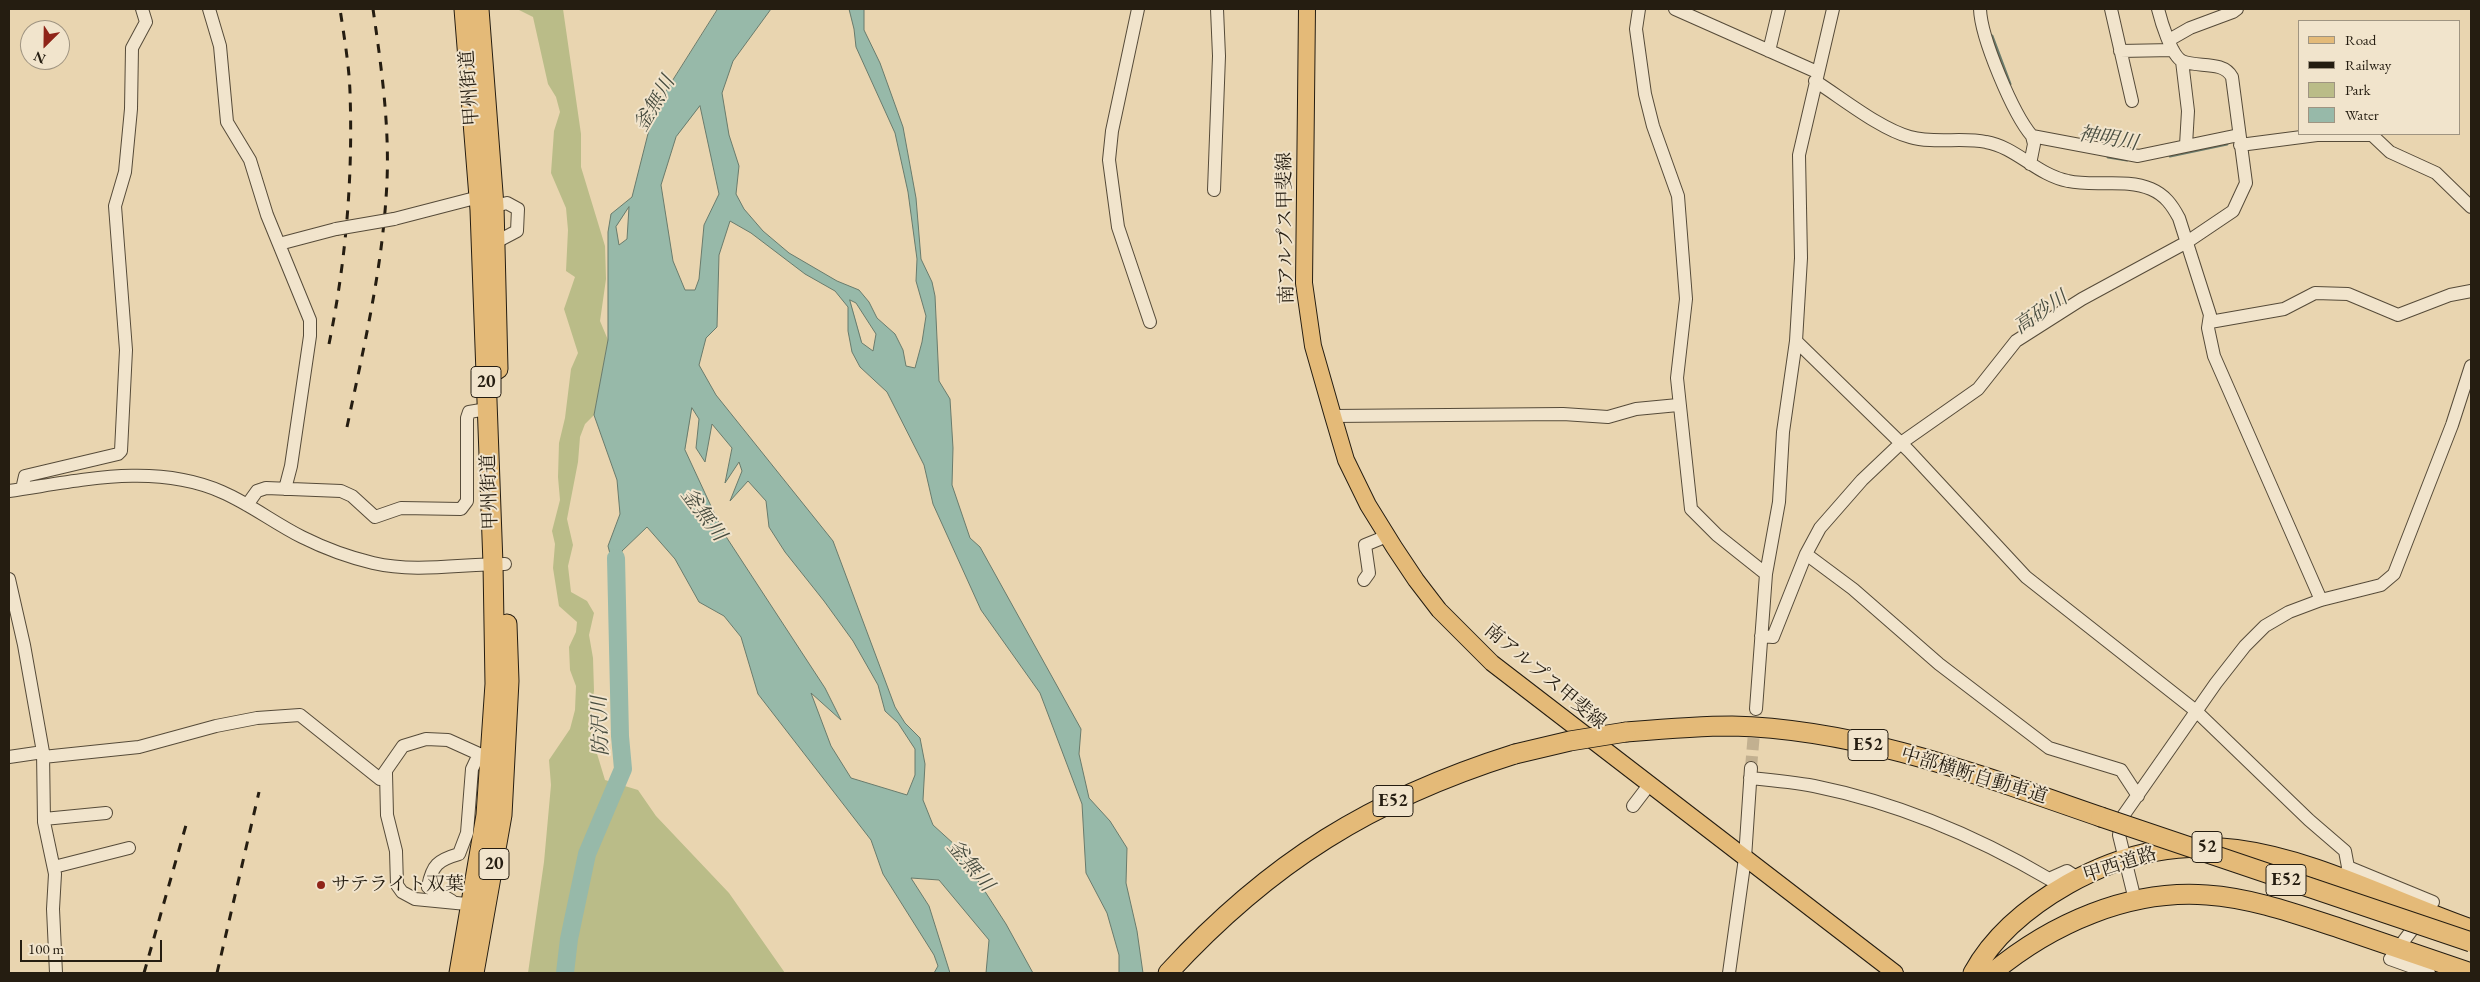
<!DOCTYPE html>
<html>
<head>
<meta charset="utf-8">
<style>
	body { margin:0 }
	#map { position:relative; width:2480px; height:982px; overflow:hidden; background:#e9d5b0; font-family:"EB Garamond",serif }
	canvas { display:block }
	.frame { position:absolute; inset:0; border:10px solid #251d11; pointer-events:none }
	.legend { position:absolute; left:2298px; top:20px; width:162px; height:115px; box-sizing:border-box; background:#f1e4cc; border:1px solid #9f9481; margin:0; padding:6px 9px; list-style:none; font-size:15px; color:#251d11 }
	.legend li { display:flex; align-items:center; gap:10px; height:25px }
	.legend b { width:25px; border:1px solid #9f9481 }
	.north { position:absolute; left:20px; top:20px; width:50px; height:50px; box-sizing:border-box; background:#f1e4cc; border:1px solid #9f9481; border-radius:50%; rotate:203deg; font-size:14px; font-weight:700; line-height:20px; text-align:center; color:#251d11 }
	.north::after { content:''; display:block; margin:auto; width:18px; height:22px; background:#8f2418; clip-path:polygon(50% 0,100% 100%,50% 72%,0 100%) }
	.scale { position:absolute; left:20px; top:940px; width:142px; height:22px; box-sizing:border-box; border:2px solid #251d11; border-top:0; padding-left:6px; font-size:15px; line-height:18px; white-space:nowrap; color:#251d11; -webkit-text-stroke:4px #f1e4cc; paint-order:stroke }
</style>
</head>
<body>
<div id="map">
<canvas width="2480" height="982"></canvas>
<div class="frame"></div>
<ul class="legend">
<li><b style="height:6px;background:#e4ba78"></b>Road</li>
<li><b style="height:6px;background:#251d11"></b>Railway</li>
<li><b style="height:14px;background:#babc88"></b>Park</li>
<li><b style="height:14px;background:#97b9a9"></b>Water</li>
</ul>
<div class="north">N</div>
<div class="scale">100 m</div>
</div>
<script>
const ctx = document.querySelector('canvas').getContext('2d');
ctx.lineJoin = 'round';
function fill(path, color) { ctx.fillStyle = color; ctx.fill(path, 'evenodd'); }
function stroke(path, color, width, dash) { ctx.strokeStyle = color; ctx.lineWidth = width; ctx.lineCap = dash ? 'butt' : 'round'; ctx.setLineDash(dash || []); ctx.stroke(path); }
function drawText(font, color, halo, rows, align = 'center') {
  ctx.font = font + ' "EB Garamond","Noto Serif JP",serif'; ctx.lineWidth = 4; ctx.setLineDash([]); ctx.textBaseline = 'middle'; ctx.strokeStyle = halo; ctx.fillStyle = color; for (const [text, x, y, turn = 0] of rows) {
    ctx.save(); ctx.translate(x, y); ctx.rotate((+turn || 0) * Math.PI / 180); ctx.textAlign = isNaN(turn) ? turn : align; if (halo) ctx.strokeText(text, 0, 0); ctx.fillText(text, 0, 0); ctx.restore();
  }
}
fill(new Path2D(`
	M517,9H563L581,134V167L605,246L606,279L600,321L608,340L594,415L585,424L580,437L578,462L567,519L573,545L568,566L571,592L587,601L594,613L589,635L593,658L594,691L588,724L605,780L638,790L656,816L729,893L785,973H528L544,862L551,785L549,760L570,729L575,710L576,686L570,670L569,647L576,632L577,622L559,606L553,568L555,544L552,531L560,500L558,477L559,443L565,418L571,369L578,353L564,309L575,277L566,271L568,230L566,208L551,173L554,131L560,112L556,97L548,84L533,17Z`), '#babc88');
const water = new Path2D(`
	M718,9H771L733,61L722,93L729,135L739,166L736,194L744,209L763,231L789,253L837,281L859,290L869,302L877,318L895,334L903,350L906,366L915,368L922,342L926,316L916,281L917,259L908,192L895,133L856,47L854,29L849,9H864V30L880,63L903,127L916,198L921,259L932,282L935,296L939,381L950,399L953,448L952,485L970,538L980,547L1081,729L1079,754L1089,798L1110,821L1127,848L1126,883L1137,931L1143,973H1119V955L1107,913L1086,873L1082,804L1040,693L981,610L933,504L924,465L887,392L860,367L852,352L848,331V307L835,291L805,274L751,233L730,221L719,255L717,327L706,338L699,365L716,395L833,541L895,707L905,723L920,738L925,764L923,800L933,825L955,845L1006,924L1033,973H986L989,940L939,880L911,878L929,906L950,973H934L938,966L934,955L883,874L871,840L758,694L741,637L724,616L699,602L675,559L647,527L622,551L617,581L608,546L620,514L617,480L594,415L608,340V232L611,214L632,197L654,110ZM700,106L719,194L704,225L699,279L695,290H685L673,261L661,185L676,137ZM629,207L627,239L619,245L616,227ZM850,300L856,303L876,334L873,351L862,343ZM692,408L699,419L696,448L705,462L712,424L732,448L725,483L739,462L742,471L730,501L748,481L766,501L769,527L785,552L824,601L853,641L878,685L885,711L898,723L915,749V775L907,795L851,778L831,746L811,693L841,720L825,688L723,532L685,450Z`);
fill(water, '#97b9a9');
stroke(water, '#697b6c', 1);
stroke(new Path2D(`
	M1992,36L2010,84
	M2170,156L2227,144
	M2108,157L2127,160`), '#697b6c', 3);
stroke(new Path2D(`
	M565,973L569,939L587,854L623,769L620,736L616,558`), '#97b9a9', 18);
stroke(new Path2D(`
	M1751,768L1756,709`), '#c2b090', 12, [12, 6]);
const minor = new Path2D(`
	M209,9L220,46L227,122L250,160L267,215L310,320V336L291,466L285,489
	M1138,9L1112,131L1109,160L1118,227L1150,322
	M1639,9L1636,29L1645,94L1653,126L1678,196L1686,299L1677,378L1691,509L1717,535L1766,574
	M1675,9L1817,72
	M1980,9C1981,38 2013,114 2032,136L2138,156L2239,135
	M2111,9L2132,101
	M2169,40L2190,28L2233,12L2237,9
	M1769,51L1779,9
	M2120,51L2173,50
	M2182,61L2188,111L2186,145
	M1815,81C1842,98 1880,129 1910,137C1934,144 1962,137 1986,142C2016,147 2037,175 2068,181C2095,187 2126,178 2151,189C2165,195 2172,205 2179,218L2210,315L2208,328L2214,356L2321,600
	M2240,145L2317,135H2372L2390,152L2436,173L2471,207
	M2030,164L2034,144L2032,136
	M1214,190L1219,56L1217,9
	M487,208L507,203L518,209L517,231L498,241L495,245
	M394,219L479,197
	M279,244L336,229
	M2210,322L2284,309L2315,293L2348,294L2398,315L2450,295L2471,291
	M1796,341L1909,451L2026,577L2196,711L2309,820L2345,851L2348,867L2345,880
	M1333,416L1563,414L1608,417L1636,409L1678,405
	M22,489L25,476L118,454L121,451L126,350L115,206L125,172L131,109L132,48L146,22L142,9
	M9,491C79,481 154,462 222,492C250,504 274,523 302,537C324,548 348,557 373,563C416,573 461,564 505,564
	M247,505L257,491L266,488L341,491L352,496L375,517L401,508L461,509L467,501V418L469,412L487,409
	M1806,554L1853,589L1939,664L2049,748L2121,770L2138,796
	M9,579L24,645L43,752L44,822L55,874L53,909L56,973
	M1364,580L1369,573L1365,545L1387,536
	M1761,636L1773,637L1806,554L1820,528L1862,480L1901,443L1978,389L2016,341L2082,299L2187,242L2233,211L2246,183L2232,77C2223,60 2197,68 2182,61C2171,55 2161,21 2158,9
	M1756,709L1766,574L1779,502L1783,432L1796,341L1801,258L1799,155L1833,9
	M9,757L43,752
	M43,757L139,747L216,726L257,718L300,715L380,779L403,746L426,739L448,740L479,754L491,756
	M386,773L387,815L396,851L397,885L402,892L415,899L477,905
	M1750,778C1771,780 1793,782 1814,786C1898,803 1976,836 2049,879L2067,871L2078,878
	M1633,806L1649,785
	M44,819L106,813
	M54,867L129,848
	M2348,867L2433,902
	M2135,900L2119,835L2123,816L2216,683L2245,646L2265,626L2289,612L2321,600L2381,585L2394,574L2452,425L2471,366
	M452,901L428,887C432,865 438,860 459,854L467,833L472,769L479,754
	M2421,918L2390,959L2429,973
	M1729,973L1745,858L1751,768`);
const major = new Path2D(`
	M1307,9L1304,283L1313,346L1333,416L1346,460L1368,505L1394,547L1416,580L1439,610L1492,663L1895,973`);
const highway = new Path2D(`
	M479,9L494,206L498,369
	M1626,732C1662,729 1697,726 1732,726C1860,729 1982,776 2101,817
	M459,973L486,815L495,684L493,564L480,210L464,9
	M474,973L502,815L509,681L507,624
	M1168,973C1270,862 1372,799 1515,754
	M1973,973C1994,935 2031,905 2068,884C2217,800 2330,879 2471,929
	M1992,973C2051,924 2129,889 2207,895C2252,898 2296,914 2339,928C2383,943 2427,958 2471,973`);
stroke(minor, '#564b39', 14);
stroke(major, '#251d11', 18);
stroke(highway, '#251d11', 21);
stroke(minor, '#f1e4cc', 12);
stroke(major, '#e4ba78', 16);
stroke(highway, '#e4ba78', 19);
stroke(new Path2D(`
	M329,344C346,261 353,177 350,92C349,64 344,36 340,9
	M347,427C363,351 381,275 386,198C391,135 382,71 373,9
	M144,973L188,818
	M217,973L259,792`), '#251d11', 3, [9, 9]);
const minorBridge = new Path2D(`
	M336,229L394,219`);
const highwayBridge = new Path2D(`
	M1515,754L1570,741L1626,732
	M2101,817L2471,942`);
stroke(minorBridge, '#564b39', 14, []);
stroke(highwayBridge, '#251d11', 21, []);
stroke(minorBridge, '#f1e4cc', 12);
stroke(highwayBridge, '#e4ba78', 19);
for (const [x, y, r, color] of [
	[321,885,5,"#8f2418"]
]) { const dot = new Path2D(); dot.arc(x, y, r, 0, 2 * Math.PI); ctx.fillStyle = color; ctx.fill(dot); stroke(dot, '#f1e4cc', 2); }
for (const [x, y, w] of [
	[486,382,30],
	[1868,745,40],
	[1393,801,40],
	[2207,847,30],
	[494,864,30],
	[2286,880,40]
]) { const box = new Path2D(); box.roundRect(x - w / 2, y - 15.5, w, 31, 4); ctx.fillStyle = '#f1e4cc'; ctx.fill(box); stroke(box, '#251d11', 1); }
drawText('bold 18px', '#251d11', null, [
	["20",486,382],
	["E52",1868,745],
	["E52",1393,801],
	["52",2207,847],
	["20",494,864],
	["E52",2286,880]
]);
drawText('19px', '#251d11', '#f1e4cc', [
	["甲州街道",470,88,-94],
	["南アルプス甲斐線",1286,228,-91],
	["甲州街道",490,492,-92],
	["南アルプス甲斐線",1545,677,40],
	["中部横断自動車道",1974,776,17],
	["甲西道路",2120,865,-18]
]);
drawText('19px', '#251d11', '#f1e4cc', [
	["サテライト双葉",331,885]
], 'left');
drawText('italic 20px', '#474c3f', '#f1e4cc', [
	["釜無川",655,104,-60],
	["神明川",2108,139,10],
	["高砂川",2041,313,-34],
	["釜無川",703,515,53],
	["防沢川",601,726,-92],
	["釜無川",970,866,50]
]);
</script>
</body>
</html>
